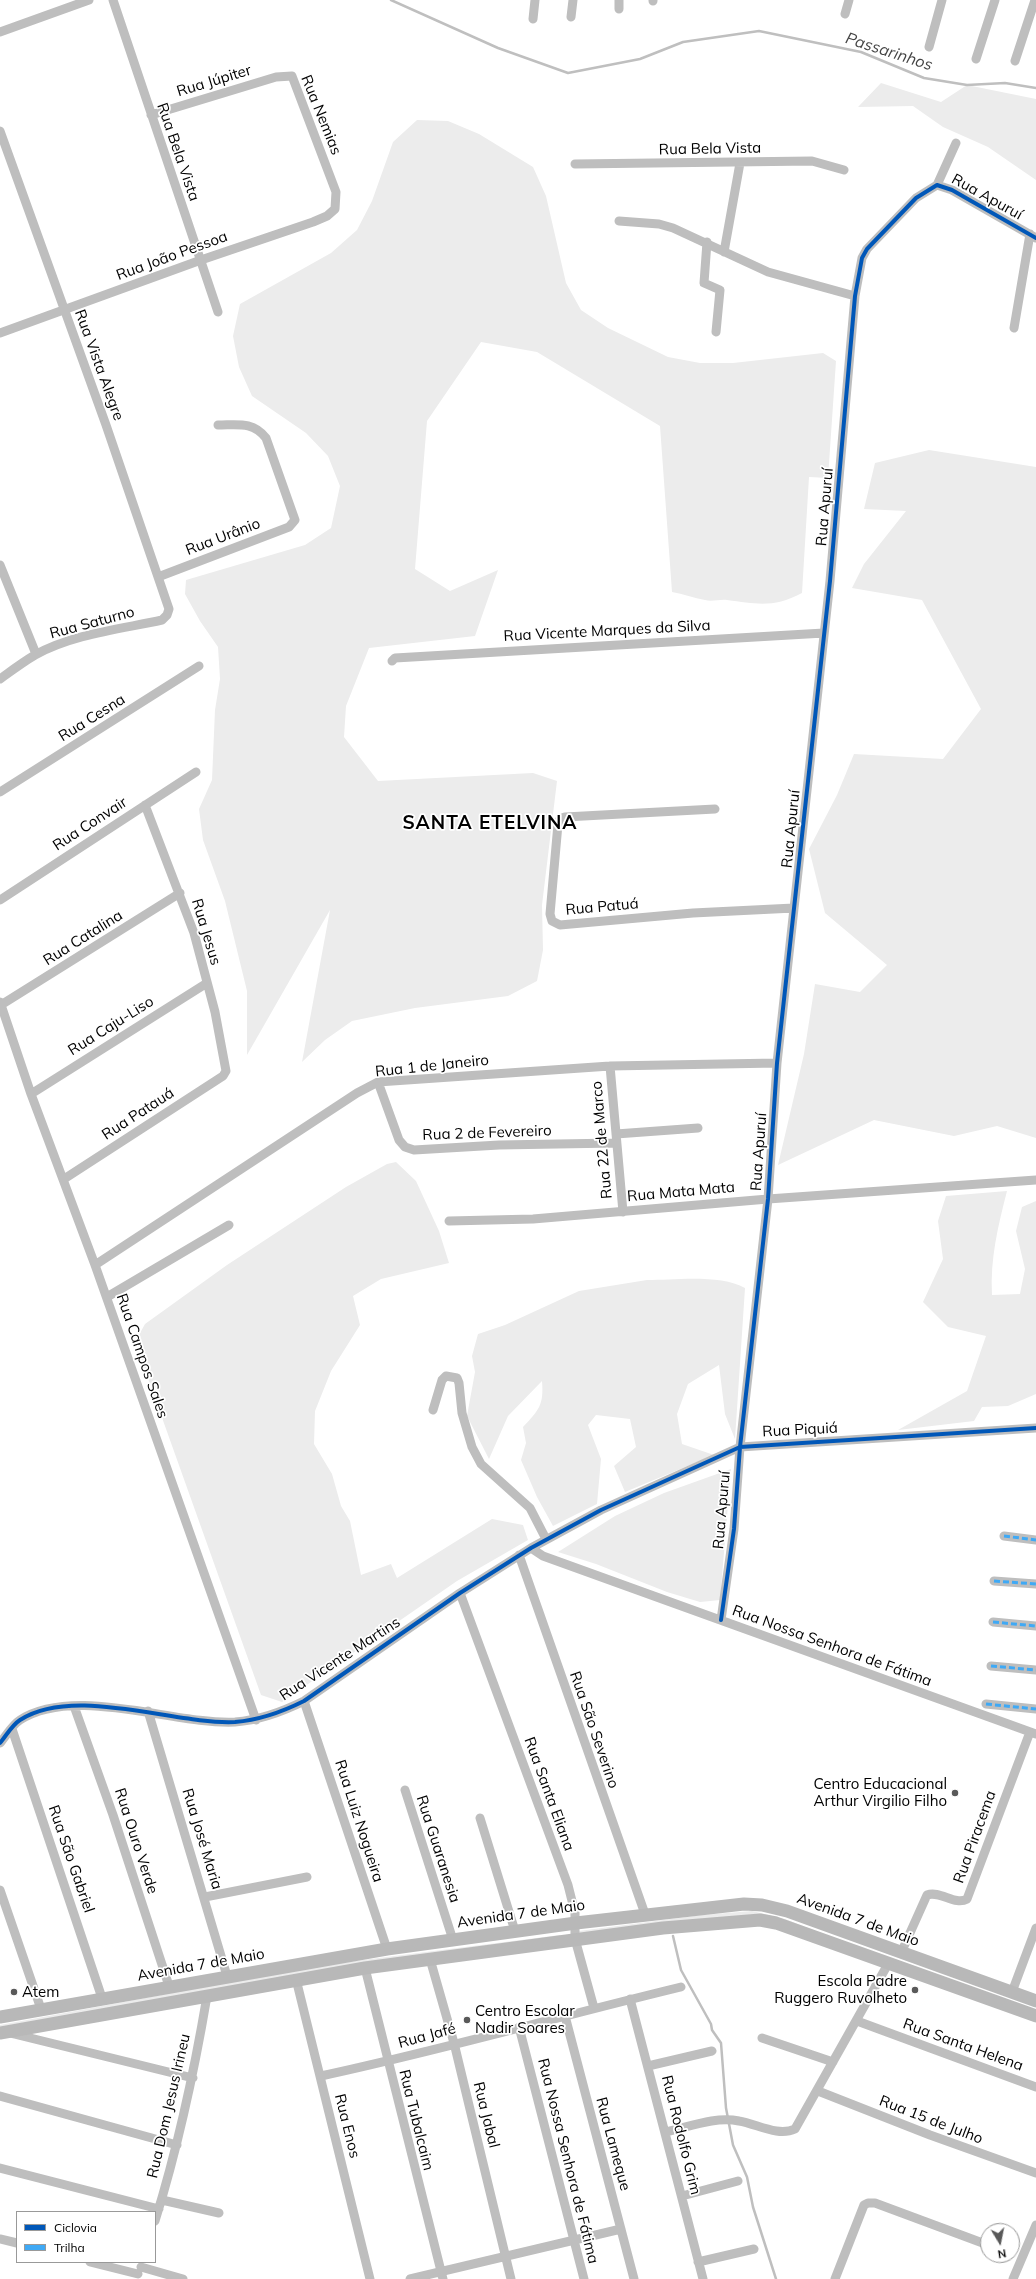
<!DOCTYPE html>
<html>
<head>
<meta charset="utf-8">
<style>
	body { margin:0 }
	#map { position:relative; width:1036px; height:2279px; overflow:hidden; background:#fff; font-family:Mulish,sans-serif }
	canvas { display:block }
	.legend { position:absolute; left:16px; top:2211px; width:140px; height:52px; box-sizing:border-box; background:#fff; border:1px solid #999; margin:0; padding:5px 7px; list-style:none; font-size:12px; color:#000 }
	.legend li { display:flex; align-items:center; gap:8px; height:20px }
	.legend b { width:20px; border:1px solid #999 }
	.north { position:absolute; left:980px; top:2223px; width:40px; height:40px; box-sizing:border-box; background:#fff; border:1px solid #999; border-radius:50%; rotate:170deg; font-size:11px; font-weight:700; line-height:16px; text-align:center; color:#000 }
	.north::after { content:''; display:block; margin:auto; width:14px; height:18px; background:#595959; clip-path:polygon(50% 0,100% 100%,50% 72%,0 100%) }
</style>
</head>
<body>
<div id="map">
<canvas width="1036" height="2279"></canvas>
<ul class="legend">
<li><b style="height:5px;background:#0057b8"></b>Ciclovia</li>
<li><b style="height:5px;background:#3fa9f5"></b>Trilha</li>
</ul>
<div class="north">N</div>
</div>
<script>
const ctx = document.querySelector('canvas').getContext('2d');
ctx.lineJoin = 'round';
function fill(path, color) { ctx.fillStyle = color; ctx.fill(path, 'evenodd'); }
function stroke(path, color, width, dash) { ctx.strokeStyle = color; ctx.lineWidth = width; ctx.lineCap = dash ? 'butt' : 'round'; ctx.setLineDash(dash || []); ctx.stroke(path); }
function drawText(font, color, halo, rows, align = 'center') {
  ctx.font = font + ' Mulish,sans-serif'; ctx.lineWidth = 3.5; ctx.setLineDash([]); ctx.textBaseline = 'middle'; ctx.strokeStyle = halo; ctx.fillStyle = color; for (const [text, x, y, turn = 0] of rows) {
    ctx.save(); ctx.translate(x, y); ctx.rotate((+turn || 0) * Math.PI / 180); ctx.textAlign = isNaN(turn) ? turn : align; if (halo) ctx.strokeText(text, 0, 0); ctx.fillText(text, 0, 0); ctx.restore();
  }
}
fill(new Path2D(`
	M881,83L941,102L967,85L1036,99V180L988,147L943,127L913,106L858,107Z
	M417,120L448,121L479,134L533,167L546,196L566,283L581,310L608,328L668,357L700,363H733L823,353L836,361L828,478L809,477L802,593C774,608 757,604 727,600C720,599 712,602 705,600C694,598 683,594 672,592L660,426L537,352L481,342L427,421L415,569L450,591L498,570L475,636L369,648L346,706L344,737L378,781L533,773L557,781L542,905L543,950L537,981L508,996L415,1008L352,1021L325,1040L302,1062L330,910L247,1055V991L225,901L203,840L199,809L212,780L215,710L220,679L218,647L200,621L185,594L186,580L305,545L331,528L340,486L328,456L306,433L252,396L239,367L233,336L240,304L331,253L357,230L372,201L393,142Z
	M929,450L1036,467V1138L997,1126L954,1136L874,1120L778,1165L804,1054L815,984L860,992L887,965L825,913L809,849L837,795L854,754L943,759L981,709L922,600L852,588L864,564L906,511L864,509L875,463Z
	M396,1162L416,1181L439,1231L449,1263L381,1279L353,1296L360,1325L331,1371L315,1411L314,1444L332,1474L341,1506L350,1521L361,1575L391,1564L397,1578L492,1519L523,1525L528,1540L457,1581L282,1702L261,1695L135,1342L145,1324L227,1265L346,1187L387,1164Z
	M1007,1191C998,1226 990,1259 992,1295L1020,1294L1025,1269L1016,1231L1022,1207L1036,1201V1394L1008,1406L982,1407L974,1421L898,1430L967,1391L986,1336L948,1327L923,1302L943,1259L938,1221L946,1196Z
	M647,1280C675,1280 721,1274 745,1288L735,1439L725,1414L719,1365L688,1384L677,1414L682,1444L714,1455L625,1492L614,1466L636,1447L630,1419L596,1415L588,1425L601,1459L597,1504L553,1526L537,1497L521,1460L526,1443L523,1427C539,1410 544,1405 542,1381L508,1416L489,1459L467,1416L475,1372L472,1356L478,1334L505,1325L579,1291Z
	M731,1469L720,1600L700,1602L667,1592L596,1564L558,1552L615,1516L664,1493Z
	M752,1911L785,1919L852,1945L770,1921L578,1936L579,1931L702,1915Z
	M560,1935L561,1937L0,2029V2025L247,1979L355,1961Z`), '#ececec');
stroke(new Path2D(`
	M391,0L498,48L568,73L640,59L683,42L759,31L861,52L924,78L967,85L1005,83L1036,88
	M673,1936L681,1970L711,2024L712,2030L721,2043L726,2108L733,2145L747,2177L753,2207L776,2279`), '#bfbfbf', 2.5);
stroke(new Path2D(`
	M113,0L218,312
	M619,0V9
	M653,1V0
	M845,14L849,0
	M571,17L573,0
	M533,19L535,0
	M0,32L89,0
	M929,47L942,0
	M976,59L995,0
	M1015,61L1035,0
	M0,131L106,425L169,609L167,615L162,620C121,629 73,634 35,655C23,662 11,671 0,679
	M575,164L812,161L844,170
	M937,185L956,143
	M619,221L659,224L673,228L768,272L855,296
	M707,242L704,283L720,290L716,332
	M724,252L740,163
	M1014,328L1030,234
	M0,333L201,260L313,222L327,216L335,209L336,192L292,76L276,77L151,115
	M0,565L36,654
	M158,577L289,527L295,520L266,438C253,421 237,425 218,425
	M392,661L395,658L824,633
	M0,792L199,666
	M715,809L565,817L560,819L558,824L550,914L552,921L560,925L693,913L794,908
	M0,900L196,772
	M0,1002L31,1094L95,1265L256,1720
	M1,1005L180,893
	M610,1066L623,1212
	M378,1082L399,1140L405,1147L414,1150L499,1145L616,1143
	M31,1094L207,983
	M616,1134L698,1128
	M64,1179L223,1076L226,1071L215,1012L194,933L145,805
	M449,1221L533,1219L768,1199L1036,1180
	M95,1265L357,1093L378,1082L610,1066L777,1063
	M107,1297L229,1225
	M433,1410L442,1380L446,1376L457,1378L459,1383L462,1413L472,1447L481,1464L530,1508L546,1539
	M1004,1536L1036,1540
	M531,1548L543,1556L1036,1734
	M519,1555L645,1914
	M994,1581L1036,1584
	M460,1593L568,1885L575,1913V1939L594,2008
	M721,1620L734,1529L740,1447L768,1199L777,1063L830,581L855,296L862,258L867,249L916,198L937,185L952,190L1036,238
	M993,1622L1036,1626
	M991,1666L1036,1670
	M304,1701L387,1949
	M986,1704L1036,1709
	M74,1706L113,1815L169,1986
	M148,1711L227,1976
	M12,1729L102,1998
	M0,1743C6,1736 12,1725 20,1720C75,1685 174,1725 235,1722C261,1720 282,1712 304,1701L460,1593L531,1548L601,1510L740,1447L1036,1428
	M405,1790L453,1940
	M480,1818L515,1931
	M0,1890L41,2009
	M205,1897L307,1877
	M901,1953L927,1895C940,1890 955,1906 967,1899L1030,1732
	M430,1959L454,2043L511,2279
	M365,1968L443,2279
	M296,1979L370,2279
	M1012,1992L1036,1928
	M630,1999L703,2279
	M565,2016L634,2279
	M857,2021L1036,2087
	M519,2027L584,2279
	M10,2033L193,2078
	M762,2038L833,2062
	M648,2066L712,2051
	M321,2076C442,2050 561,2016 681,1987
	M818,2091L930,2135L1036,2173
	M0,2096L177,2145
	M666,2132C689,2127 715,2116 739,2121C757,2124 778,2137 795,2129L888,1964
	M0,2168L159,2209
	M682,2196L738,2181
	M162,2200L219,2213
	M155,2221C178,2147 194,2073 207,1996
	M0,2239L17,2243
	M90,2262L138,2274
	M698,2262L754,2249
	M141,2267L183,2279
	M410,2279L621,2229
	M835,2279L864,2205L868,2203H875L988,2245
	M1013,2279L1036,2225`), '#bebebe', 9);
stroke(new Path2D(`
	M0,2017L387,1949L576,1923L744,1904L762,1905L787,1911L1036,2001
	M0,2033L365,1968L663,1928L760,1920L776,1923L1036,2016`), '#b8b8b8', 13);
stroke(new Path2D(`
	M1004,1536L1036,1540
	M994,1581L1036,1584
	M993,1622L1036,1626
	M991,1666L1036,1670
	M986,1704L1036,1709`), '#3fa9f5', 3, [6, 3]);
stroke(new Path2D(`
	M721,1620L734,1529L740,1447L768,1199L777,1063L830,581L855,296L862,258L867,249L916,198L937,185L952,190L1036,238
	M0,1743C6,1736 12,1725 20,1720C75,1685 174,1725 235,1722C261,1720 282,1712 304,1701L460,1593L531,1548L601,1510L740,1447L1036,1428`), '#0057b8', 4);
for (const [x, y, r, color] of [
	[955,1793,4,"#595959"],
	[915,1990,4,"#595959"],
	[14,1992,4,"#595959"],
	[467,2020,4,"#595959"]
]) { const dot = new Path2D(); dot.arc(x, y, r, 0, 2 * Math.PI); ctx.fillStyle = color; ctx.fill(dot); stroke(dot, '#fff', 1.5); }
drawText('15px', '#000', '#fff', [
	["Rua Júpiter",214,81,-17],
	["Rua Nemias",321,115,68],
	["Rua Bela Vista",710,149,-1],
	["Rua Bela Vista",178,152,71],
	["Rua Apuruí",987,197,29],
	["Rua João Pessoa",172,256,-20],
	["Rua Vista Alegre",99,365,70],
	["Rua Apuruí",825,507,-85],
	["Rua Urânio",223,537,-21],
	["Rua Saturno",92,623,-15],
	["Rua Vicente Marques da Silva",607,631,-3],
	["Rua Cesna",92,718,-32],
	["Rua Convair",90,824,-33],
	["Rua Apuruí",791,829,-84],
	["Rua Patuá",602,907,-5],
	["Rua Jesus",206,932,73],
	["Rua Catalina",83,938,-32],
	["Rua Caju-Liso",111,1026,-32],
	["Rua 1 de Janeiro",432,1066,-6],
	["Rua Patauá",138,1114,-33],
	["Rua 2 de Fevereiro",487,1133,-2],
	["Rua 22 de Marco",602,1140,-95],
	["Rua Apuruí",759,1152,-86],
	["Rua Mata Mata",681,1192,-5],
	["Rua Campos Sales",142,1356,71],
	["Rua Piquiá",800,1430,-3],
	["Rua Apuruí",722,1510,-85],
	["Rua Nossa Senhora de Fátima",832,1646,20],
	["Rua Vicente Martins",340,1659,-33],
	["Rua São Severino",594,1730,71],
	["Rua Santa Eliana",549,1794,70],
	["Rua Luiz Nogueira",359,1821,72],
	["Rua Piracema",975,1837,-70],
	["Rua José Maria",202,1839,73],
	["Rua Ouro Verde",136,1841,72],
	["Rua Guaranesia",438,1849,72],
	["Rua São Gabriel",71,1859,71],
	["Avenida 7 de Maio",521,1914,-8],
	["Avenida 7 de Maio",858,1920,20],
	["Avenida 7 de Maio",201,1965,-10],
	["Rua Jafé",427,2036,-15],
	["Rua Santa Helena",963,2045,20],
	["Rua Dom Jesus Irineu",169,2106,-77],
	["Rua Jabal",486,2115,76],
	["Rua Tubalcaim",416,2120,76],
	["Rua 15 de Julho",931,2120,21],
	["Rua Enos",347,2126,76],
	["Rua Rodolfo Grim",681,2135,76],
	["Rua Lameque",613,2144,75],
	["Rua Nossa Senhora de Fátima",568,2161,76]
]);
drawText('15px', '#000', '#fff', [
	["Centro Educacional",947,1784],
	["Arthur Virgilio Filho",947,1801],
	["Escola Padre",907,1981],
	["Ruggero Ruvolheto",907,1998],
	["Atem",22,1992,"left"],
	["Centro Escolar",475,2011,"left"],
	["Nadir Soares",475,2028,"left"]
], 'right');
drawText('italic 16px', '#444', '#fff', [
	["Passarinhos",889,52,18]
]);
ctx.letterSpacing = '1px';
drawText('bold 19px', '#000', '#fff', [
	["SANTA ETELVINA",490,823]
]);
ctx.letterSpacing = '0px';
</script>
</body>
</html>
